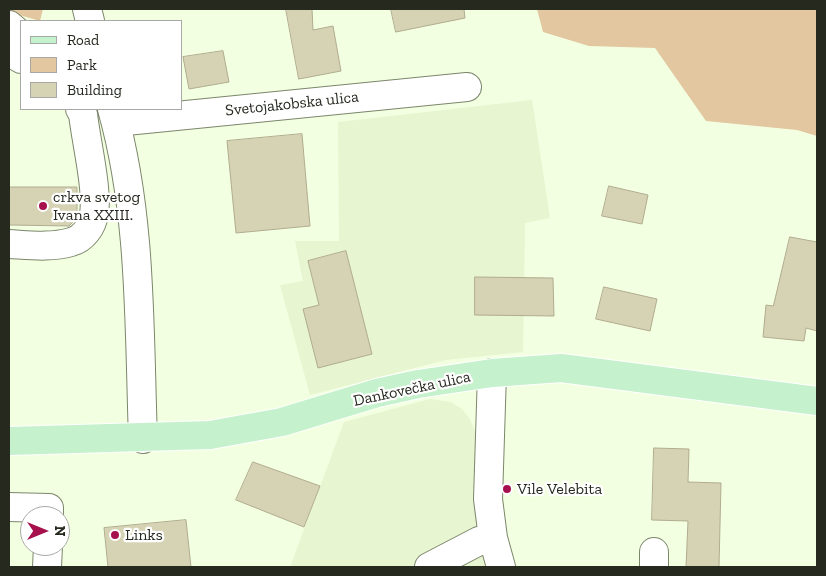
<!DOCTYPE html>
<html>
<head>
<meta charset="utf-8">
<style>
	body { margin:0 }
	#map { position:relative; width:826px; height:576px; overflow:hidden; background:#f3ffe1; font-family:"Zilla Slab",serif }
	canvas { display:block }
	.frame { position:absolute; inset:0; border:10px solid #25291e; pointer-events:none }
	.legend { position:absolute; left:20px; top:20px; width:162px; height:90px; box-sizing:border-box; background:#fff; border:1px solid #a8a9a5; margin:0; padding:6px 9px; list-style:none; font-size:15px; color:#25291e }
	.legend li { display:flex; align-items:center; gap:10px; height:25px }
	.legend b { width:25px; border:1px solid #a8a9a5 }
	.north { position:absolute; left:20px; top:506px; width:50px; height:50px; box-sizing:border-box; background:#fff; border:1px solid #a8a9a5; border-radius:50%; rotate:90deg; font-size:14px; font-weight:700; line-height:20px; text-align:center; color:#25291e }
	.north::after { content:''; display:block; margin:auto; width:18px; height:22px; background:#a5104d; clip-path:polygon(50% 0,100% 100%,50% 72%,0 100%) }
</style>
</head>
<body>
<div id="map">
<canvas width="826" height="576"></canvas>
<div class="frame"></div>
<ul class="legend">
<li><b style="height:6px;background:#c6f1cd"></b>Road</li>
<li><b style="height:14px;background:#e2c7a0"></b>Park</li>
<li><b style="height:14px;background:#d6d2b4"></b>Building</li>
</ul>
<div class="north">N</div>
</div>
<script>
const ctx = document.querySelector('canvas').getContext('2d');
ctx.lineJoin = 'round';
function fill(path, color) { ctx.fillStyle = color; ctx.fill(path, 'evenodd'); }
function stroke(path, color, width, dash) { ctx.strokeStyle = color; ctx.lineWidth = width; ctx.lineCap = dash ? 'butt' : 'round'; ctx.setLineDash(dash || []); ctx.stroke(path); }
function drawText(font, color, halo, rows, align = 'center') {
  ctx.font = font + ' "Zilla Slab",serif'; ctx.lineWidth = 4.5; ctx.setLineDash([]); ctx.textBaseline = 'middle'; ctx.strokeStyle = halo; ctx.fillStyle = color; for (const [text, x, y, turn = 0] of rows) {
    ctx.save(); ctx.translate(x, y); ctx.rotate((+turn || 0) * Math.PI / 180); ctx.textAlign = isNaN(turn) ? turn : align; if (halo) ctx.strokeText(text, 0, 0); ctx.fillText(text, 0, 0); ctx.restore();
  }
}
fill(new Path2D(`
	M532,100L550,218L525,223L523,352L446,360L310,395L280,285L303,281L295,241H339L338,122Z
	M430,399L451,402L462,409L470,419L475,431L489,567H290L344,422Z`), '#e7f5d0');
fill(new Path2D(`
	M9,9H43L40,21L9,12Z
	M537,9H817V136L797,130L706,121L655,48L589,46L543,32Z`), '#e2c7a0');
const building = new Path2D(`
	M286,9H312L313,30L333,26L341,71L299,79Z
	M391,9H464L465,18L396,32Z
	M223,51L229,82L189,89L183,57Z
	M302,134L310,226L236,233L227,141Z
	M609,186L648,195L642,224L602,216Z
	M9,187H77V218L69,226L9,225Z
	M790,237L817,242V331L806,328L804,341L763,337L766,305L773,306Z
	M346,251L372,354L318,368L303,309L319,305L308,261Z
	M475,277L553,278L554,316L475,315Z
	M604,287L657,299L650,331L596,319Z
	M654,448L689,449L688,482L721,483L719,567H686L688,521L652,520Z
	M253,462L320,486L304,527L236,500Z
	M186,520L191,567H108L104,528Z`);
fill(building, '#d6d2b4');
stroke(building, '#b1ac8f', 1);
const minor = new Path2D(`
	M87,9L90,21
	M9,25L21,35
	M9,51L21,59
	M112,109C142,215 139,329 143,439
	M116,122L467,87
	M9,244C28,245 51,248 71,242C83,239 92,227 94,214C98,190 86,141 83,114L80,109
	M492,373L488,499L493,538L501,567
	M9,507L49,508V516
	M47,567L48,546
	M429,567L479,541L493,538
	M654,567V552`);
const major = new Path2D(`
	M9,441L210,435L282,422L377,393L418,384L492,373L561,368L817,401`);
stroke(minor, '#7c866b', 30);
stroke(major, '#fff', 30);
stroke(minor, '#fff', 28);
stroke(major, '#c6f1cd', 28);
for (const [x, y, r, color] of [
	[43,206,5,"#a5104d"],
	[507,489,5,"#a5104d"],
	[115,535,5,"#a5104d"]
]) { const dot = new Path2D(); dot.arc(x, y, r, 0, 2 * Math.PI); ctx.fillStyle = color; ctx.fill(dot); stroke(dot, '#fff', 2); }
drawText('16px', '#25291e', '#fff', [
	["Svetojakobska ulica",292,104,-6],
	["Dankovečka ulica",412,389,-12]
]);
drawText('16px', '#25291e', '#fff', [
	["crkva svetog",53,197],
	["Ivana XXIII.",53,215],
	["Vile Velebita",517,489],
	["Links",125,535]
], 'left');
</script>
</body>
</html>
